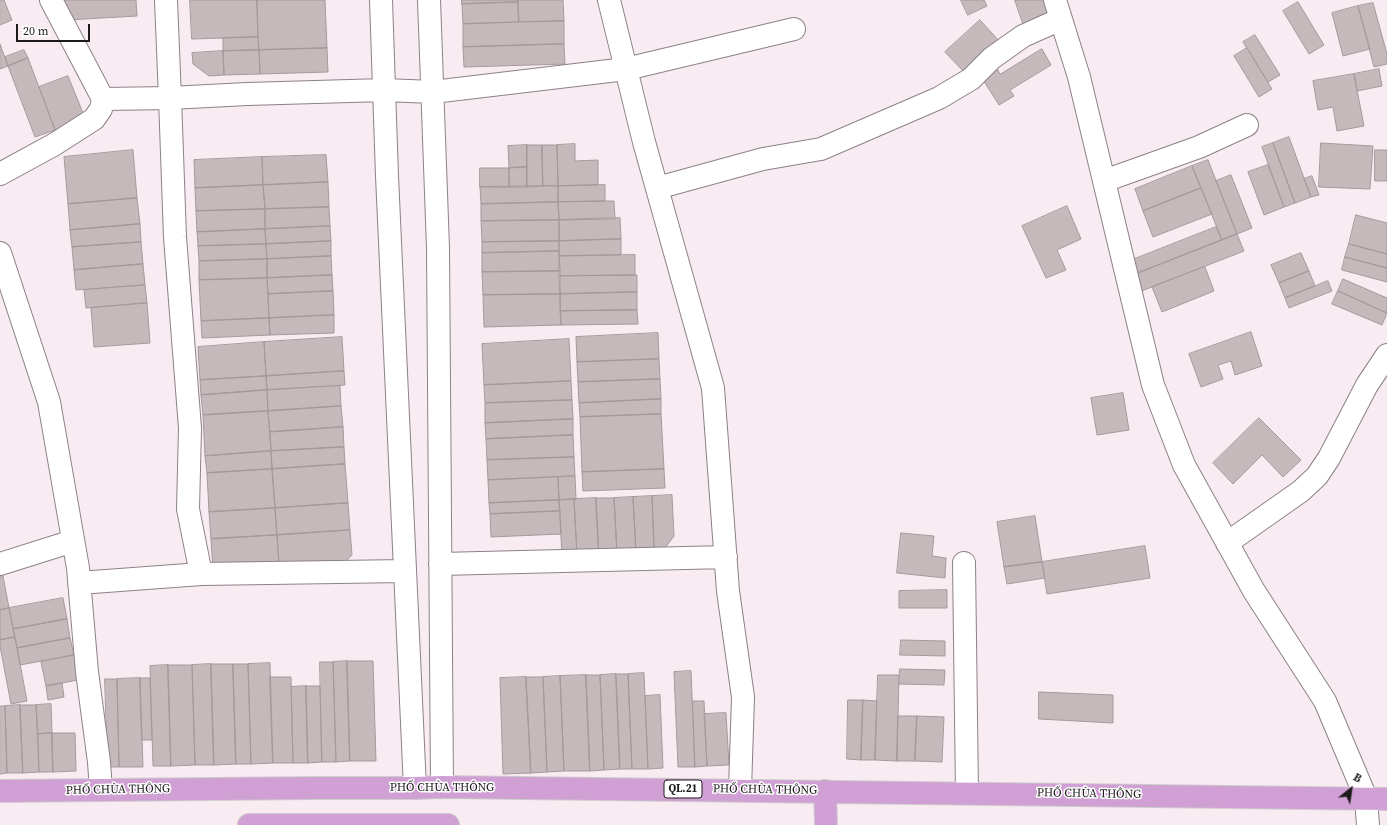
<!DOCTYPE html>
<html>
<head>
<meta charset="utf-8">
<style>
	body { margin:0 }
	#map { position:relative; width:1387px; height:825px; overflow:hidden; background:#f8ecf2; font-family:"Source Serif 4",serif }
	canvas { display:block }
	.north { position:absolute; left:1331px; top:769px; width:40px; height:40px; -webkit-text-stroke:3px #fff; paint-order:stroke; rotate:30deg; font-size:11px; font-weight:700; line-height:16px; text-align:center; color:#1e1a1c }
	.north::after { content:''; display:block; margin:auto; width:14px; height:18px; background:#1e1a1c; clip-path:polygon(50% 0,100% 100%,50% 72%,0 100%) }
	.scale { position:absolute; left:16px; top:24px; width:74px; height:18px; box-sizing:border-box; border:2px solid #1e1a1c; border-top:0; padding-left:5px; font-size:12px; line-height:14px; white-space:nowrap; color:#1e1a1c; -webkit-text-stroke:3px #fff; paint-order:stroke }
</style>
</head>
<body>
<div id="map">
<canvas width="1387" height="825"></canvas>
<div class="north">B</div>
<div class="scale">20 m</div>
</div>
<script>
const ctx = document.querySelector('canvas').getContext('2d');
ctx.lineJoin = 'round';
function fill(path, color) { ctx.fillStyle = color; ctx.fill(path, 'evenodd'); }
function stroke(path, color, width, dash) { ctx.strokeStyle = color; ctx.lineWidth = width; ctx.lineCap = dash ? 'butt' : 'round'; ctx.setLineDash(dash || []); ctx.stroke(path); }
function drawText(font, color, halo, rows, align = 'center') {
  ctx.font = font + ' "Source Serif 4",serif'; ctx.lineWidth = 3; ctx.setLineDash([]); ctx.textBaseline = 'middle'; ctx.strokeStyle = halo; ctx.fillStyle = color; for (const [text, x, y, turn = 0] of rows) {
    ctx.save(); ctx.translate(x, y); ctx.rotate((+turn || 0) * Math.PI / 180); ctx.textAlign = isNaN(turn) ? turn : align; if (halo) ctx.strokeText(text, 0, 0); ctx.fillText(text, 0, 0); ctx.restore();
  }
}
const building = new Path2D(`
	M0,0H4L12,20L0,25Z
	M65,0H136L137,16L67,20Z
	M190,0H257L258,37L192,39Z
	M257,0H325L327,48L259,50Z
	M462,0H518V2L462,4Z
	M518,0H563L564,21L519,22Z
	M961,0H984L987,6L968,15Z
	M1015,0H1046L1052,16L1024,26Z
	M518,2L519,22L463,24L462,4Z
	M1298,2L1324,45L1309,54L1283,11Z
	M1373,3L1387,54V64L1374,67L1358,6Z
	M1358,6L1370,49L1343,56L1332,13Z
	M980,20L1001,43L967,75L945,52Z
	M564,21V44L463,47V24Z
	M1255,35L1280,75L1268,82L1243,42Z
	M258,37L259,50L223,51V38Z
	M0,44L8,66L0,69Z
	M564,44L565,64L464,67L463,47Z
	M327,48L328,72L260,74L259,50Z
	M1247,48L1272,89L1259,97L1234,56Z
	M1042,49L1051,65L1010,90L1014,96L999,105L980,75L995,65L1000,74Z
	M24,50L28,58L8,66L5,57Z
	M259,50L260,74L224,75L223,51Z
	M223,51L224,75L209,76L193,64L192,53Z
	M28,58L55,130L35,137L8,66Z
	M1379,69L1382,86L1357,91L1354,74Z
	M1354,74L1364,126L1337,131L1333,107L1318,110L1313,81Z
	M68,76L85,118L55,130L39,87Z
	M1289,137L1311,197L1295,203L1273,143Z
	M1273,143L1295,203L1284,207L1262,147Z
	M1321,143L1373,146L1370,189L1319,187Z
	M575,144V161L598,160V185L558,186L557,145Z
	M527,145H542L543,186L527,187Z
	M527,145V167L509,168L508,146Z
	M542,145H557L558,186H543Z
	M133,150L137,198L68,204L64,157Z
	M1375,150H1387V181H1375Z
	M326,155L328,182L263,185L262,157Z
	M262,157L263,185L195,188L194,160Z
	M1208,160L1237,234L1222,240L1192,166Z
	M1268,165L1284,207L1264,215L1248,172Z
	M1192,166L1201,188L1143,211L1135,189Z
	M527,167V187H509V168Z
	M480,168H509V187H480Z
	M1231,175L1252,228L1237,234L1216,181Z
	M1312,176L1319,195L1311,197L1304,179Z
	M328,182L329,207L265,209L263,185Z
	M263,185L265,209L196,211L195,188Z
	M605,185V201L558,202V186Z
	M558,186V202L481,204L480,187Z
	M1201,188L1212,214L1153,237L1143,211Z
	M137,198L140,224L70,230L68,204Z
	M605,201H614L615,219L559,220L558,202Z
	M558,202L559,220L481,221V204Z
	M1067,206L1081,239L1057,250L1066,270L1046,278L1022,226Z
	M329,207L330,226L265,229V209Z
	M265,209V229L197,232L196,211Z
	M1356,215L1387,223V254L1349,244Z
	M620,218L621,239L559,241V220Z
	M559,220V241L482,242L481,221Z
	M140,224L141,242L72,247L70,230Z
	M330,226L331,241L266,244L265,229Z
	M1216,227L1222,240L1133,275L1127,262Z
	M265,229L266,244L198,246L197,232Z
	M1237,234L1244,251L1139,292L1133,275Z
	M621,239V255L559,256V241Z
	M331,241V256L267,259L266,244Z
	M559,241V251L482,253V242Z
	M141,242L143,264L74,270L72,247Z
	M266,244L267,259L199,261L198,246Z
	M1349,244L1387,254V268L1345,257Z
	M559,251L560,271L482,272V253Z
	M1301,253L1309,271L1279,283L1271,265Z
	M635,255V275L559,276V256Z
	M331,256L332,275L267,278V259Z
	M1345,257L1387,268V282L1342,270Z
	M267,259V278L199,280V261Z
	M143,264L145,285L76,290L74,270Z
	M1205,267L1214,291L1162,312L1152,287Z
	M560,271V294L483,295L482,272Z
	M1309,271L1315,286L1285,298L1279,283Z
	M332,275L333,291L268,294L267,278Z
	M635,275H637V292L560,294L559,276Z
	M267,278L269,318L201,321L199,280Z
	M1343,279L1387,298V313L1338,291Z
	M1328,281L1332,291L1289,308L1285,298Z
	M145,285L147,303L86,308L84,290Z
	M333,291L334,315L269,318L268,294Z
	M1338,291L1387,313L1382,325L1332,304Z
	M637,292V310L560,311V294Z
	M560,294L561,325L484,327L483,295Z
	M147,303L150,343L94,347L91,308Z
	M637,310L638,324L561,325L560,311Z
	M334,315V333L270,335L269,318Z
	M269,318L270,335L202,338L201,321Z
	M1251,332L1262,366L1235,375L1231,361L1218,365L1223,379L1201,387L1189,354Z
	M658,333L659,359L577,362L576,337Z
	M342,337L344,371L266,376L264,342Z
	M569,339L571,381L484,385L482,344Z
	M264,342L266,376L200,380L198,347Z
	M659,359L660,379L578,382L577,362Z
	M344,371L345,385L267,390L266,376Z
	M266,376L267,390L201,395L200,380Z
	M660,379L661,399L579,403L578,382Z
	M571,381L572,400L485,403L484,385Z
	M340,386L341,406L268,411L267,390Z
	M267,390L268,411L203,415L201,395Z
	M1123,393L1129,430L1097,435L1091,398Z
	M661,399V414L580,417L579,403Z
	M572,400L573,419L485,423V403Z
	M341,406L343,427L270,432L268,411Z
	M268,411L271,451L205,456L203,415Z
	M661,414L664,469L582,472L580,417Z
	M1259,418L1301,460L1283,477L1262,455L1233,484L1213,463Z
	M573,419V435L486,439L485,423Z
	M343,427L344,447L271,451L270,432Z
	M573,435L574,457L487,460L486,439Z
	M344,447L345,464L272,469L271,451Z
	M271,451L272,469L207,473L205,456Z
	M574,457L575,476L488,480L487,460Z
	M345,464L348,503L275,508L272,469Z
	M272,469L275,508L209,512L207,473Z
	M664,469L665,488L583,491L582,472Z
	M575,476L576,499L559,500L558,477Z
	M558,477L559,500L489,503L488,480Z
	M672,495L674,536L665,548H654L652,496Z
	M652,496L654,548L636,553L633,497Z
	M633,497L636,553H617L614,498Z
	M596,498H614L617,553L599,554Z
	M596,498L599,554L577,555L574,499Z
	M574,499L577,555L562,556L559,500Z
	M559,500L560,511L490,514L489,503Z
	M348,503L350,530L277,535L275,508Z
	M275,508L277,535L211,539L209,512Z
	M560,511L561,534L491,537L490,514Z
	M1035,516L1042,562L1004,567L997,522Z
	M350,530L352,555L346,561L279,565L277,535Z
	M901,533L934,536L932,556L946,558L945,578L897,573Z
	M277,535L279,565L213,569L211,539Z
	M1145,546L1150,578L1047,594L1042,562Z
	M1042,562L1045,578L1007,584L1004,567Z
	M0,576H3L9,608L0,610Z
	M947,590V608H899V591Z
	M63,598L67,619L13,629L9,608Z
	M9,608L15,637L0,640V610Z
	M67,619L70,638L17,648L13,629Z
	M15,637L27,701L11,704L0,646V640Z
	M70,638L74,655L20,665L17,648Z
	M901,640L945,641V656L900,655Z
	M74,655L78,680L46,686L41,662Z
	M347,661L350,761L336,762L333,662Z
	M347,661H373L376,761H350Z
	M320,662H333L336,762H322Z
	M270,663L273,763L251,764L248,664Z
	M211,664L214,765H195L192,665Z
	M211,664H233L236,764L214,765Z
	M233,664H248L251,764H236Z
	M168,665L171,766H153L150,666Z
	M168,665H192L195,765L171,766Z
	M900,669L945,670L944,685L899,684Z
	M691,671L695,767H678L674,672Z
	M644,673L648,769H632L628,674Z
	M616,674H628L632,769H620Z
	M616,674L620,769L604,770L600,675Z
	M586,675H600L604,770L590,771Z
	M586,675L590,771H564L560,676Z
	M878,675H899L897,761L875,760Z
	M560,676L564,771L547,772L543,677Z
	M270,677H291L293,763H273Z
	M526,677H543L547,772L531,773Z
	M526,677L531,773L503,774L500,678Z
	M140,678L143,767H119L117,679Z
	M140,678H150L152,740H142Z
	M105,679H117L119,767H108Z
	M62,683L64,697L48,700L46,686Z
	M306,686L308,763H293L291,687Z
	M306,686H320L322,762L308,763Z
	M1039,692L1113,695V723L1039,719Z
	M660,695L663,768L648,769L645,696Z
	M848,700H863L861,760L847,759Z
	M863,700L877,701L875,760H861Z
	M693,701H704L707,766L695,767Z
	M51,704L52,733L38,734L36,705Z
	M20,705L23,773H7L5,706Z
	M20,705H36L39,772L23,773Z
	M0,706H5L7,773L0,774Z
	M726,713L729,765L707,766L704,714Z
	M898,716H917L915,761H897Z
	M917,716L944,717L942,762L915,761Z
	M52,733L53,772H39L38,734Z
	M52,733H75L76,771L53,772Z`);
fill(building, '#c6b9bb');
stroke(building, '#a6999b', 1);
const minor = new Path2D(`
	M166,0L170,98L247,94L384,90L433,92L626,69L794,29
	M381,0L387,176L415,788
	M429,0L438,248L442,787
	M609,0L644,142L713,388L728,591L743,697L740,790
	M1055,0L1079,77L1153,385L1184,465L1254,591L1325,701L1366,798L1368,825
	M103,99L170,98L175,237L190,428L188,509L201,574
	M0,174L55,144L94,119L101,109L103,99L51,0
	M1104,181L1199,147L1247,125
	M657,188L763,159L821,149L939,98L971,79L992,58L1023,36L1061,19
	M0,253L49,402L78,568L87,672L99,762L101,790
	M1227,543L1301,491L1317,476L1329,458L1367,385L1387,355
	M964,563L967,793
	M0,564L73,541
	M440,564L726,557
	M79,583L201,574L405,571`);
const trunk = new Path2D(`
	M0,791L316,788H415L442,787L1387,799
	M825,791L826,825
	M249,825H448`);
stroke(minor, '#8c8187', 24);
stroke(trunk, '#cecdcd', 24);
stroke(minor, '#fff', 22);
stroke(trunk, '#d09fd4', 22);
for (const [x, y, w] of [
	[683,789,38]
]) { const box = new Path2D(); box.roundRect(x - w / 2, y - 9, w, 18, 3); ctx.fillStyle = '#fff'; ctx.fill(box); stroke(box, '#1e1a1c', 1); }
drawText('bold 11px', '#1e1a1c', null, [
	["QL.21",683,789]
]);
drawText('12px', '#1e1a1c', '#fff', [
	["PHỐ CHÙA THÔNG",442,788],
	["PHỐ CHÙA THÔNG",118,790,-1],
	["PHỐ CHÙA THÔNG",765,790,1],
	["PHỐ CHÙA THÔNG",1089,794,1]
]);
</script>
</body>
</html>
